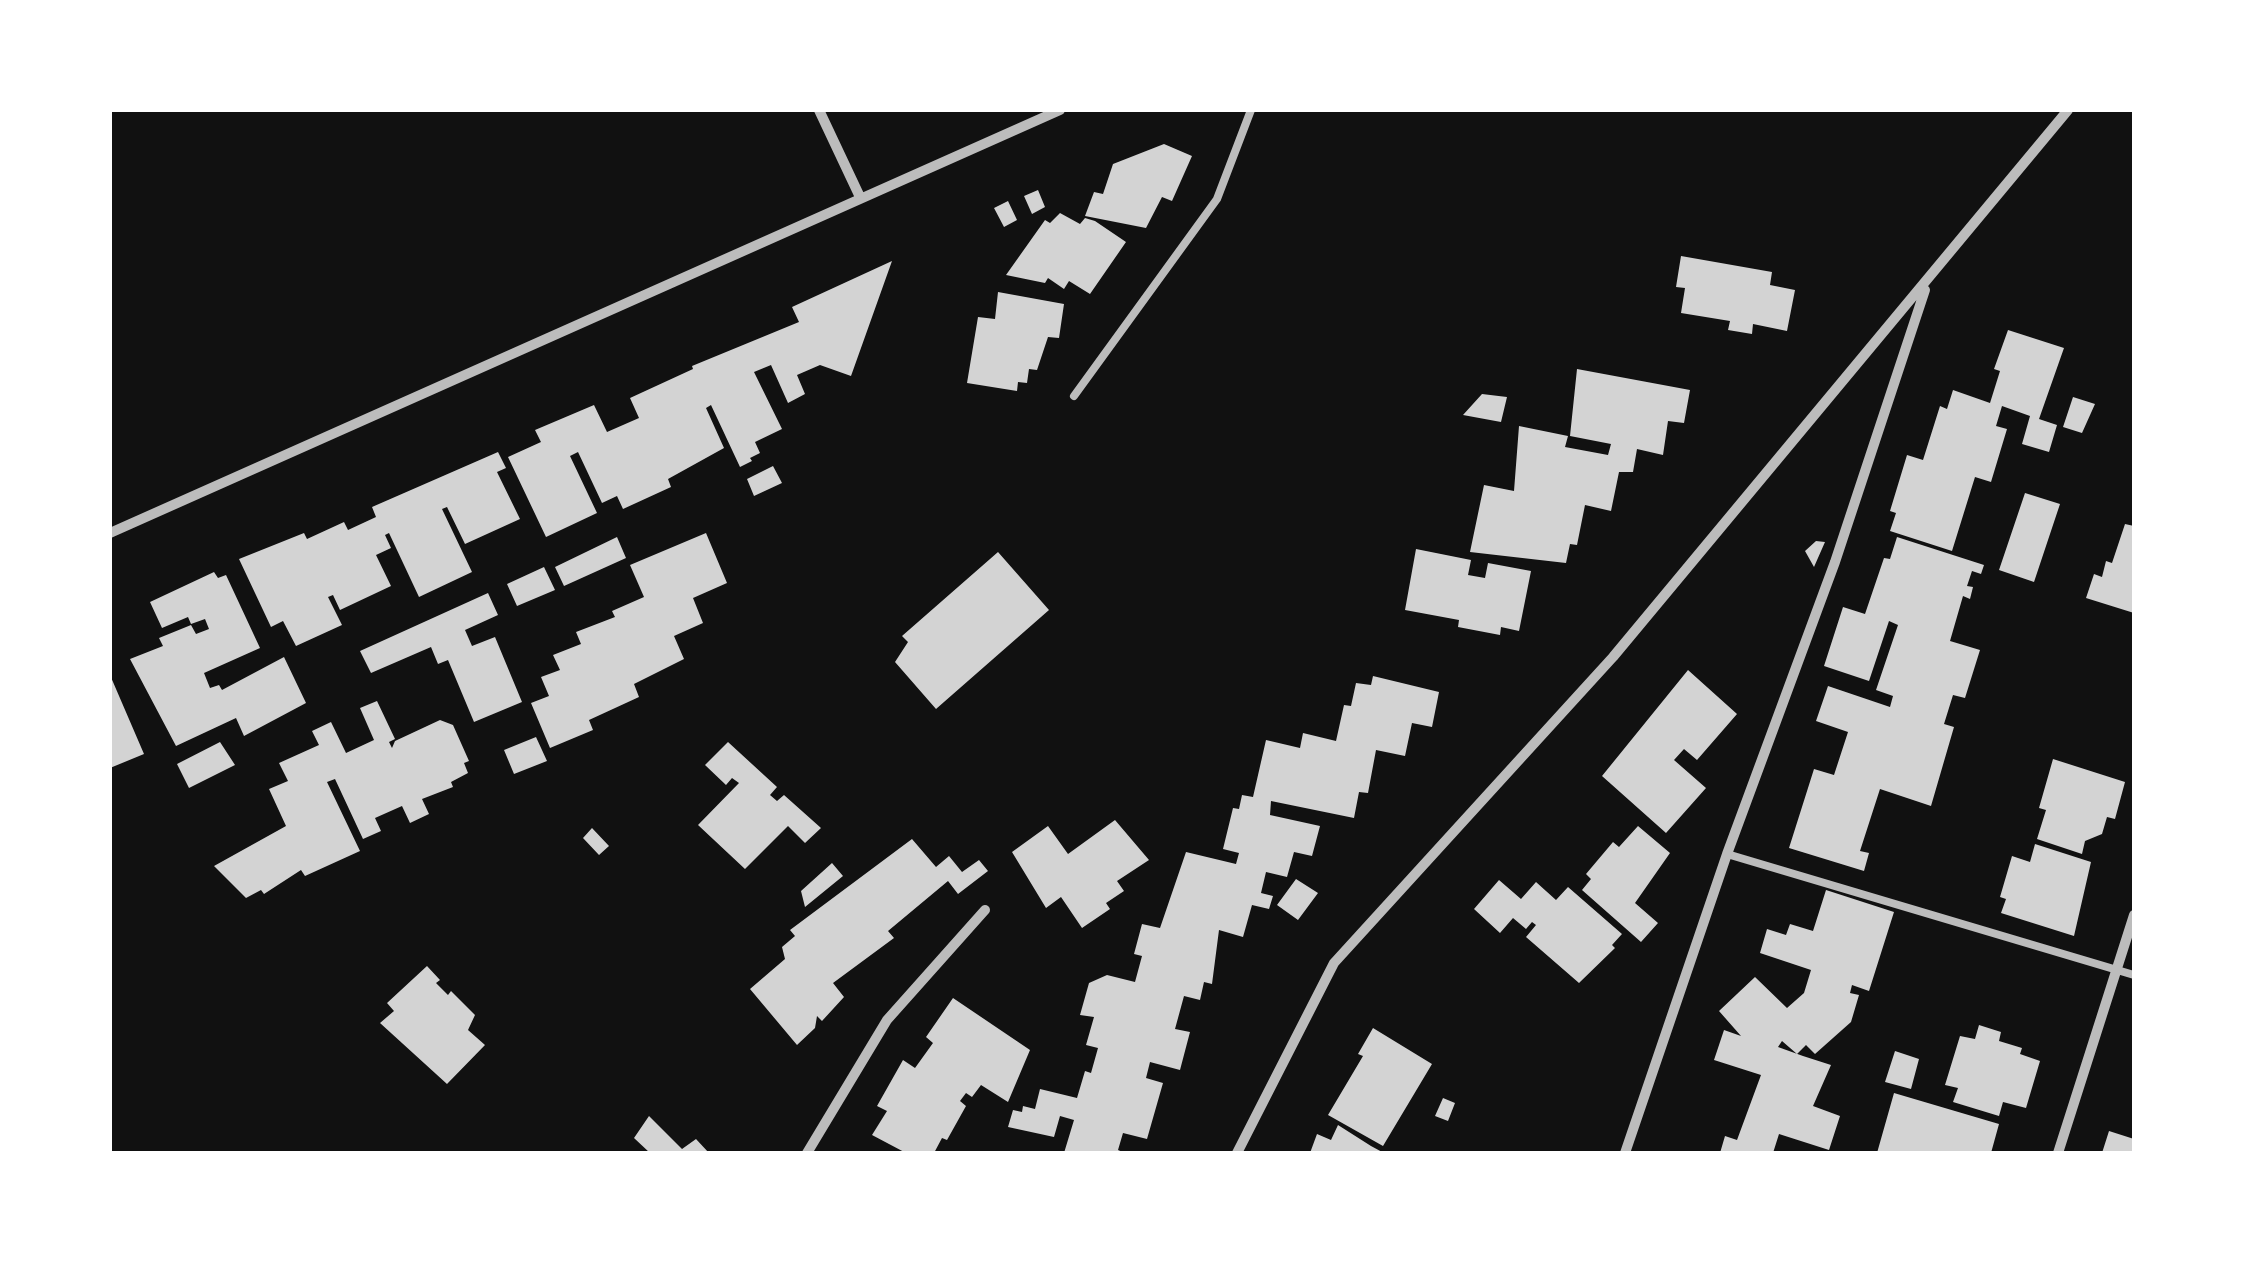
<!DOCTYPE html>
<html>
<head>
<meta charset="utf-8">
<style>
	body { margin:0 }
	#map { position:relative; width:2244px; height:1263px; overflow:hidden; background:#111; font-family:Barlow,sans-serif }
	canvas { display:block }
	.frame { position:absolute; inset:0; border:112px solid #fff; pointer-events:none }
</style>
</head>
<body>
<div id="map">
<canvas width="2244" height="1263"></canvas>
<div class="frame"></div>
</div>
<script>
const ctx = document.querySelector('canvas').getContext('2d');
ctx.lineJoin = 'round';
function fill(path, color) { ctx.fillStyle = color; ctx.fill(path, 'evenodd'); }
function stroke(path, color, width, dash) { ctx.strokeStyle = color; ctx.lineWidth = width; ctx.lineCap = dash ? 'butt' : 'round'; ctx.setLineDash(dash || []); ctx.stroke(path); }
fill(new Path2D(`
	M1164,144L1192,156L1172,201L1162,197L1146,228L1085,216L1094,192L1103,194L1113,164Z
	M1038,190L1045,207L1032,214L1024,196Z
	M1008,201L1017,220L1004,227L994,208Z
	M1060,213L1080,224L1085,218L1095,221L1126,242L1090,294L1069,281L1064,289L1048,278L1045,283L1006,275L1045,220L1050,223Z
	M1681,256L1772,272L1770,285L1795,290L1787,331L1753,324L1752,334L1728,330L1730,321L1681,313L1685,288L1676,287Z
	M892,261L851,376L820,365L797,375L805,394L788,403L771,365L754,372L782,429L755,442L760,453L750,458L752,461L740,467L711,405L706,408L724,448L668,479L671,487L623,509L617,496L602,503L578,452L570,456L597,513L546,537L508,457L541,442L535,430L594,405L607,432L639,418L630,398L693,369L692,366L799,322L792,307Z
	M998,292L1064,304L1059,338L1048,337L1037,370L1029,369L1027,383L1018,382L1017,391L967,383L978,317L995,319Z
	M2008,330L2064,348L2039,419L2057,425L2049,452L2022,444L2030,416L2002,406L1996,426L2007,429L1991,482L1975,477L1952,551L1890,531L1896,513L1890,511L1907,455L1923,460L1940,406L1947,409L1953,390L1990,403L2000,371L1994,369Z
	M1577,369L1690,390L1684,423L1668,421L1663,455L1637,449L1633,472H1619L1611,511L1585,505L1577,545L1570,544L1566,563L1470,552L1484,485L1514,491L1519,426L1568,436L1565,447L1608,455L1611,444L1570,436Z
	M1482,394L1507,397L1501,422L1463,415Z
	M2073,397L2095,404L2082,433L2063,427Z
	M498,452L506,468L497,472L520,519L465,544L447,507L442,509L472,572L419,597L389,533L385,535L391,548L376,555L391,586L340,610L333,595L328,597L342,625L296,646L283,621L271,627L239,559L304,533L307,539L344,522L348,530L376,517L372,507Z
	M773,466L782,483L754,496L747,479Z
	M2025,493L2060,504L2034,582L1999,570Z
	M2125,524L2134,526V613L2086,598L2094,574L2102,577L2106,561L2112,563Z
	M706,533L727,583L693,598L703,623L674,636L684,659L634,684L639,697L589,720L593,730L550,748L531,703L549,696L541,677L560,670L553,655L581,644L576,632L615,617L612,611L644,597L630,565Z
	M617,537L626,558L564,586L555,567Z
	M1897,537L1984,565L1981,574L1972,571L1967,586L1973,587L1970,599L1963,596L1950,641L1980,650L1965,698L1953,695L1944,724L1954,727L1931,806L1880,789L1860,851L1869,853L1864,871L1789,848L1814,769L1834,775L1848,732L1816,721L1828,686L1890,707L1893,696L1876,690L1898,625L1889,621L1869,681L1824,666L1843,607L1865,614L1884,558L1890,559Z
	M1816,541L1825,542L1814,567L1805,551Z
	M1416,549L1471,560L1468,575L1485,578L1488,563L1531,571L1519,631L1501,627L1500,635L1458,627L1459,620L1405,610Z
	M998,552L1049,610L936,709L895,662L908,642L902,636Z
	M544,567L555,590L517,606L507,584Z
	M214,572L218,578L226,575L260,648L204,673L210,688L219,685L222,690L284,657L306,703L244,736L236,718L176,746L130,659L163,646L159,638L191,625L196,634L209,629L205,619L191,624L188,617L162,628L150,602Z
	M488,593L498,615L465,630L472,646L495,637L522,702L474,722L448,660L438,664L431,647L371,673L360,651Z
	M1688,670L1737,714L1697,760L1684,749L1674,760L1706,788L1666,833L1602,776Z
	M110,675L144,754L110,768Z
	M1373,676L1439,692L1432,727L1412,723L1405,756L1376,750L1368,793L1359,792L1354,818L1271,801L1270,815L1320,826L1312,856L1294,852L1287,877L1266,872L1261,893L1273,896L1269,909L1252,905L1243,937L1219,930L1212,984L1204,982L1200,1000L1184,996L1175,1029L1190,1032L1180,1070L1150,1062L1146,1078L1163,1083L1147,1139L1123,1133L1118,1150L1125,1153H1064L1074,1120L1060,1116L1054,1137L1008,1127L1013,1110L1022,1112L1023,1106L1035,1109L1040,1089L1077,1098L1085,1071L1091,1073L1098,1048L1086,1045L1094,1017L1080,1015L1089,983L1107,975L1135,982L1142,956L1134,954L1142,924L1160,928L1186,852L1236,864L1239,853L1223,849L1233,808L1239,809L1242,795L1253,797L1266,740L1300,748L1303,733L1336,741L1344,705L1351,706L1356,683L1371,685Z
	M377,701L395,739L389,742L392,748L395,741L440,720L453,725L469,761L464,763L468,773L451,782L453,787L422,799L429,814L410,823L402,806L375,818L381,831L363,839L335,779L327,782L360,851L305,876L301,870L264,894L261,890L246,898L214,866L286,826L269,789L288,781L279,763L319,745L312,731L331,722L346,753L374,740L360,708Z
	M536,737L547,761L514,774L504,750Z
	M220,742L235,765L189,788L177,764Z
	M728,742L777,787L770,795L777,801L784,795L821,828L805,843L788,826L745,869L698,825L739,783L732,778L726,785L705,765Z
	M2053,759L2125,782L2115,819L2107,817L2102,834L2085,841L2082,854L2037,839L2046,810L2039,808Z
	M1115,820L1149,860L1117,881L1124,891L1106,903L1110,909L1082,928L1061,897L1046,908L1012,852L1048,826L1068,854Z
	M1638,826L1670,853L1635,903L1658,923L1641,942L1582,890L1591,879L1586,874L1613,842L1619,847Z
	M592,828L609,846L599,855L583,838Z
	M912,839L936,867L949,856L962,872L979,860L988,871L958,894L948,881L888,931L894,938L833,983L844,997L822,1021L817,1016L815,1028L797,1045L750,989L785,959L782,947L795,936L790,930Z
	M2035,844L2091,862L2074,936L2001,913L2006,899L2000,897L2012,856L2030,862Z
	M832,863L843,876L805,907L801,891Z
	M1296,879L1318,893L1298,920L1277,905Z
	M1499,880L1521,899L1536,882L1556,900L1568,887L1622,934L1612,945L1615,948L1579,983L1526,937L1536,925L1532,922L1526,929L1513,918L1500,933L1474,909Z
	M1826,890L1894,912L1869,991L1852,985L1850,993L1859,995L1851,1022L1815,1054L1806,1045L1797,1054L1782,1041L1778,1047L1803,1056L1831,1065L1813,1106L1840,1116L1829,1150L1779,1134L1773,1153H1720L1725,1136L1737,1140L1761,1075L1714,1060L1724,1030L1741,1036L1719,1011L1755,977L1787,1008L1804,993L1811,970L1760,953L1767,929L1786,935L1790,924L1813,931Z
	M427,966L440,980L436,983L448,995L451,991L475,1015L468,1030L485,1045L447,1084L380,1023L394,1011L387,1003Z
	M953,998L1030,1050L1008,1102L981,1085L972,1097L966,1093L960,1101L966,1106L947,1140L942,1138L934,1153H906L872,1135L887,1111L877,1106L903,1060L915,1068L933,1043L926,1037Z
	M1979,1025L2001,1032L1999,1041L2022,1048L2020,1054L2040,1061L2026,1108L2003,1102L1999,1116L1953,1102L1958,1088L1945,1085L1960,1036L1975,1039Z
	M1373,1028L1432,1064L1383,1146L1328,1115L1363,1056L1358,1054Z
	M1895,1051L1919,1059L1911,1089L1885,1082Z
	M1894,1093L1999,1124L1991,1153H1877Z
	M1443,1098L1455,1103L1448,1121L1435,1116Z
	M649,1116L682,1149L696,1139L709,1153H650L634,1138Z
	M1338,1125L1371,1146L1384,1153H1310L1317,1134L1331,1140Z
	M2109,1131L2134,1139V1153H2102Z`), '#d3d3d3');
stroke(new Path2D(`
	M1074,396L1217,199L1251,110
	M1727,854L2134,975`), '#bcbcbc', 8);
stroke(new Path2D(`
	M819,110L860,197
	M110,533L1060,110
	M807,1153L887,1020L985,910
	M1237,1153L1334,963L1613,657L2068,110
	M1625,1153L1727,854L1835,562L1925,290
	M2058,1153L2134,915`), '#bcbcbc', 10);
</script>
</body>
</html>
